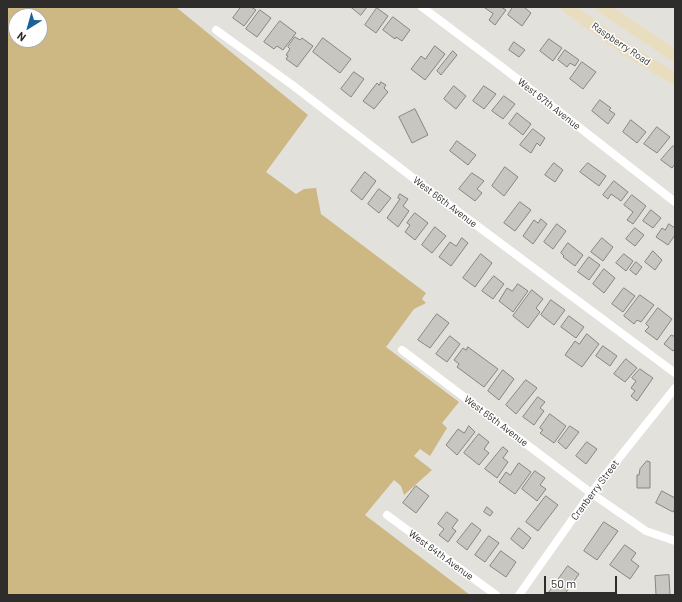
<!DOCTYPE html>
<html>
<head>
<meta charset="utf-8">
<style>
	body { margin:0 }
	#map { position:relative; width:682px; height:602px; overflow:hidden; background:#e3e1dc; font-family:Barlow,sans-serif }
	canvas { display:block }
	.frame { position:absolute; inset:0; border:8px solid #2e2d2b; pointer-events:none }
	.north { position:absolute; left:8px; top:8px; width:40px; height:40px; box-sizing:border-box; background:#fff; border:1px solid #ababaa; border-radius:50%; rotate:217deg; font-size:11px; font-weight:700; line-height:16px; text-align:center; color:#2e2d2b }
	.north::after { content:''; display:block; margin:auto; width:14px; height:18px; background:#1e6196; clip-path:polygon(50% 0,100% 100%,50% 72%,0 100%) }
	.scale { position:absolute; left:544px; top:576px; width:73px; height:18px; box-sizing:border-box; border:2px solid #2e2d2b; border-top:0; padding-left:5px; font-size:12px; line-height:14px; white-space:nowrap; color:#2e2d2b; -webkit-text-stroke:3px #fff; paint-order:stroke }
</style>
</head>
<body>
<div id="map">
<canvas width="682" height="602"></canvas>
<div class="frame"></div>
<div class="north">N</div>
<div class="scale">50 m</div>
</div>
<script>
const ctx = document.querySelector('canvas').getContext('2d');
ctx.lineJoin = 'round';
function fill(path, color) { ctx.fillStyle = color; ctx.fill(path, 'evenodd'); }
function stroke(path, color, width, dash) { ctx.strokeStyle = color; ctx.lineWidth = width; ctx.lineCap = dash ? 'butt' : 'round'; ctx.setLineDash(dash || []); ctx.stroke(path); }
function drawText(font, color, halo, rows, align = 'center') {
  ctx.font = font + ' Barlow,sans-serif'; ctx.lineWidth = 3; ctx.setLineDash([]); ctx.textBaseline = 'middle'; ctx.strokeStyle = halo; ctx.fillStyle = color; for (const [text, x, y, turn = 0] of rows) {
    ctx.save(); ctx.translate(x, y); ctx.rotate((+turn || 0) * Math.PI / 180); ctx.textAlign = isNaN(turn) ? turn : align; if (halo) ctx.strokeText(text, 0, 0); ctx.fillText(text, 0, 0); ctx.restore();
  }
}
fill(new Path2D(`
	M7,7H176L308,115L266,172L296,194L304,189L316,188L321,214L426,293L422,299L426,303L414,309L386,347L459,402L442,423L447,428L430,456L420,449L414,456L432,470L404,495L401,486L394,480L365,515L470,595H7ZM16,16H40V40H16Z`), '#cdb884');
const building = new Path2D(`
	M241,7H251L256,10L244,26L233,18Z
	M351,7H367L361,15Z
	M484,7H501L506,10L495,25L489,20L493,14Z
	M513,7H524L531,13L522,26L508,15Z
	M377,8L388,16L376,33L365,25Z
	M260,10L271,18L257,37L246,29Z
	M393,17L410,30L402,41L396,37L395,39L383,30Z
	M280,21L296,33L283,50L277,46L274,49L264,42Z
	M295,37L300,40L302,38L313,46L297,67L286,59L288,56L286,55L290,49L288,47Z
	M323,38L351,59L340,73L313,52Z
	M549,39L562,48L553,61L540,51Z
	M514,42L525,50L519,57L509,50Z
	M435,46L445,54L425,80L411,69L421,56L425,59Z
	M565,50L579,60L575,66L570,63L567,67L558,60Z
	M453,51L457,55L441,75L437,71Z
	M582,62L596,72L583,89L570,79Z
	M354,72L364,79L351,97L341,89Z
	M381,82L386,85L384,88L388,92L374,109L363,101L377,83L379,85Z
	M454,86L466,96L456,109L444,99Z
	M484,86L496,94L484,109L473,101Z
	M504,96L515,104L503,119L492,111Z
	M600,100L611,108L609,110L615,114L608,124L592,111Z
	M415,109L428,135L412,143L399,117Z
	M517,113L531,124L523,135L509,124Z
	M631,120L646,132L637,143L623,132Z
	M657,127L670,137L657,153L644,144Z
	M533,129L545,138L540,146L537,143L531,153L520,145Z
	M457,141L476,155L468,165L450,151Z
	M673,146L675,147V164L672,168L661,160Z
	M554,163L563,170L555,182L545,175Z
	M588,163L606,176L599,186L580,172Z
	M505,167L518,177L504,196L492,186Z
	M365,172L376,181L362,200L351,191Z
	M472,173L484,181L477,189L482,193L475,201L459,189Z
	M614,181L628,192L621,201L611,194L608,199L603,195Z
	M379,189L391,198L379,213L368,204Z
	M400,194L408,199L403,206L409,211L398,227L387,218L400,199L398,198Z
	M632,195L646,206L633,224L627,220L633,212L624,205Z
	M520,202L531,210L515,231L504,223Z
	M651,210L661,218L653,228L643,221Z
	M415,213L428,223L415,240L405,232L410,225L407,223Z
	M541,219L547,224L533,244L523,236L534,220L538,223Z
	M557,224L566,231L553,249L544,242Z
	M669,224L675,228V235L668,245L656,237L662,228L665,230Z
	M435,227L446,236L432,253L422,245Z
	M635,228L644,235L635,246L626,239Z
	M462,238L468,243L451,266L439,257L450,242L456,246Z
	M602,238L613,247L603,261L591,252Z
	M568,243L583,255L575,266L563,257L564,256L561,253Z
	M653,251L662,260L655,270L645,262Z
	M481,254L492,263L475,287L463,278Z
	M624,254L633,261L626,271L616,263Z
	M589,257L600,265L589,280L578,272Z
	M636,262L642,267L636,275L630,270Z
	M604,269L615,278L604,293L593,284Z
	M494,276L504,284L493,299L482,291Z
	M518,284L528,291L513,312L499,301L507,288L512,291Z
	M624,288L635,296L623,312L612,304Z
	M532,290L543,299L536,308L540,312L528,328L513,316Z
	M640,295L654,305L641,322L637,320L634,324L624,316Z
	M551,300L565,310L554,325L541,315Z
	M658,308L672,319L657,340L645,331L649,327L646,324Z
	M437,314L449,323L430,348L418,340Z
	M569,316L584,327L576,338L561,327Z
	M587,334L599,344L582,367L565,355L575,341L579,344Z
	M675,334V348L673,351L664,344L671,335L673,336Z
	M450,336L460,344L447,362L436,354Z
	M603,346L617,356L610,366L596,356Z
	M468,347L498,369L484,387L457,367L459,364L454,360L463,348L466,350Z
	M626,359L637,368L625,382L614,374Z
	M640,369L653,378L637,401L631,396L635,391L631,388L636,381L632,378Z
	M503,370L514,379L499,400L488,391Z
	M526,380L537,388L516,414L506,405Z
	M538,397L545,402L540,408L544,411L534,425L523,417Z
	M550,414L566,426L554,443L540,433L543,430L540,428Z
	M469,426L475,432L457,455L446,445L458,429L464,433Z
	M570,426L579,432L566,449L558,442Z
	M479,434L489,442L484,449L489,453L479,465L464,453Z
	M587,442L597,449L586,464L576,456Z
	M503,447L508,451L503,458L508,462L497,478L485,469Z
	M647,461L650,462V488H637V475H639L640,469Z
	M519,463L531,472L515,494L499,482L506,472L510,475Z
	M535,471L545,478L540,485L546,489L537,501L522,489Z
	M416,486L429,496L416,513L403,503Z
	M662,491L675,498V508L673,512L656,503Z
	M546,496L558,505L538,531L526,522Z
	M487,507L493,512L490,516L484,512Z
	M447,512L458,520L452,528L456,531L448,542L439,535L444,529L438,524Z
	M604,522L618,531L597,560L584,551Z
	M472,523L481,530L467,550L457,542Z
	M519,528L531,538L523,549L511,539Z
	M489,536L499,543L485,562L475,555Z
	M625,545L636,553L631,560L639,566L630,579L610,565Z
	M501,551L516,562L506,577L490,566Z
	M568,566L579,574L564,595H547Z
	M669,575L670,595H656L655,576Z`);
fill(building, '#c8c6c1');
stroke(building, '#878580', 1);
stroke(new Path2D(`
	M422,7L502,67L675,202
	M216,30L291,84L421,184L675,373
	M402,350L591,493L646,531L675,541
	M387,515L496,595
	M519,595L591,493L675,388`), '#fff', 8);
stroke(new Path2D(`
	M567,7L625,49L675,79
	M602,7L675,56`), '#e8ddbe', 12);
drawText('10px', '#2e2d2b', '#fff', [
	["Raspberry Road",621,44,34],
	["West 67th Avenue",549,104,38],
	["West 66th Avenue",445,202,37],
	["West 65th Avenue",496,421,37],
	["Cranberry Street",595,490,-53],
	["West 64th Avenue",441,555,36]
]);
</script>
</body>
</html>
